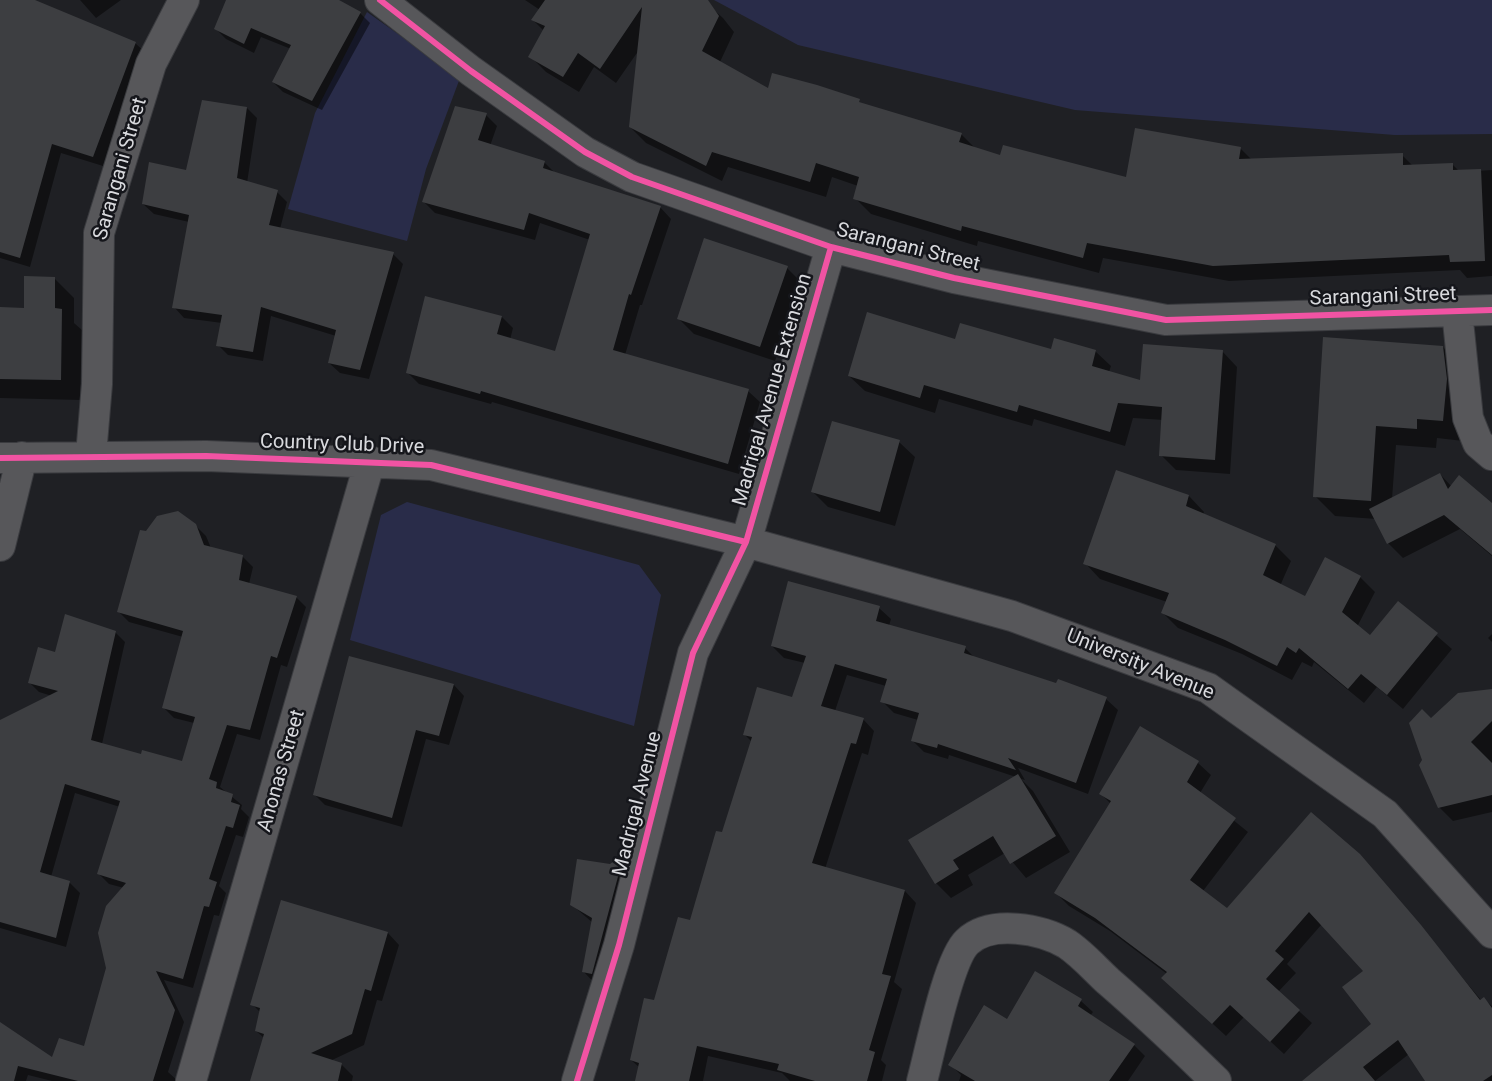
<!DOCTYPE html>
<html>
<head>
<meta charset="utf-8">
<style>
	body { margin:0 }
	canvas { display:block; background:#1f2024 }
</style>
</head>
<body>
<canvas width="1492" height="1081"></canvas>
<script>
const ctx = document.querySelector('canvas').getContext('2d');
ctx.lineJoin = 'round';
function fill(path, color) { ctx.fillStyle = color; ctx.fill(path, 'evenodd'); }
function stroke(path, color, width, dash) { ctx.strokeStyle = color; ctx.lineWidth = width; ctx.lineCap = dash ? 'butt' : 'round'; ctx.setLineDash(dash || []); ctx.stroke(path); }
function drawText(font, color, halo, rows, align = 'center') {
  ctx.font = font + ' Roboto,sans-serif'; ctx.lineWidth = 5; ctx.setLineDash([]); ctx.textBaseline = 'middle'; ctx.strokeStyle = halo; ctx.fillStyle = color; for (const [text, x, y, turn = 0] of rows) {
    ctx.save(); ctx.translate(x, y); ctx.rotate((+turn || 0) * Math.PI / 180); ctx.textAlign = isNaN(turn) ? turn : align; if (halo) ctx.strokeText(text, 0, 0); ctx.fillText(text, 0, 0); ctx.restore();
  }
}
fill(new Path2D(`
	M714,0H1492V134L1395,135L1075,110L798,45Z
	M367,12L460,78L426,169L407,241L288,209L315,113Z
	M407,502L639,565L661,595L634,726L350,640L381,515Z`), '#292c49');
fill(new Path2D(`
	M0,0H31L135,43L146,53L103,166L61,153L30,267L0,258Z
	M80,0H121L96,18Z
	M228,0H336L360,13L370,23L322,110L283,92L273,82L291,49L261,37L254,53L226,39L216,29Z
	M525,0H703L723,18L734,32L720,62L769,90L961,134L976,149L1001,157L1128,179L1241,149L1252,160L1402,155L1413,166L1453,165L1460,172L1492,170V276L1467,278L1460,270L1229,281L1103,258L1099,273L978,241L977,246L871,214L855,198L858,186L832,177L826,197L728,167L722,181L646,143L630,127L639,50L616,83L594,67L579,92L546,72L530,56L544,31L533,20L540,10Z
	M247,108L257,118L247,183L277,192L287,202L280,229L393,254L403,264L369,379L340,373L329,363L336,336L271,316L263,361L228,355L218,345L222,323L184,318L174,307L189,222L154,214L143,204L187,171Z
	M486,115L497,126L490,146L544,162L555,173L660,207L671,219L642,305H640L625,355L748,391L760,402L739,474L492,402L491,404L419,384L408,373L426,298L502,317L513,328L510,340L556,353L590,240L540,223L535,240L435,213L424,202Z
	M787,268L802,283L775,361L694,334L679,319Z
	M54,278L74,298V323L82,330L80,400L0,398V309H25Z
	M956,341L1052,351H1095L1111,366L1109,372L1142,382L1222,351L1237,367L1230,474L1176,470L1161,455L1163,420L1133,418L1125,446L1034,419L1032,426L939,399L935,413L865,391L849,376Z
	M1443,347L1463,367V441L1437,438L1436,448L1396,445L1392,499L1440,474L1452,487L1492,505V556L1460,529L1403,558L1388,543L1376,519L1335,516L1315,496Z
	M899,442L915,457L895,526L828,507L813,492Z
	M1117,471L1189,496L1204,512L1203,515L1275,545L1291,561L1280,586L1305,598L1360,577L1375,592L1357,627L1370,637L1399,603L1452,649L1403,709L1377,687L1364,703L1314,662L1312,667L1302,662L1292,680L1242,654L1178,628L1163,613L1167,602L1100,579L1085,563Z
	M195,525L206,536L211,548L243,557L253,567L249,584L296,597L306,607L287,667L281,665L260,740L237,734L220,787L242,805L241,809L249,817L243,837L236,835L219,886L226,893L219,916L214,915L193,988L164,980L184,1022L168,1072L178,1081H52L28,1075L26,1081H0V1024L53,1059L85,1047L107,968L124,888L109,884L99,874L120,807L75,793L51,877L70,883L80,893L66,947L0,928V722L52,696L39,692L29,682L56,654L115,632L125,642L102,744L142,756L183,763L194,723L174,718L164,708L183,637L129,622L119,612L147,533Z
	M879,608L891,619L889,626L965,648L975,658L1106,699L1118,710L1088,794L1018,768L1025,780L1021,779L1033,791L1070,852L1026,878L1005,853L968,875L973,885L951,898L936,883L910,840L1016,777L949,755L948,759L924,752L912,740L918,720L894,713L882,701L886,686L847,675L835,711L863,719L874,731L868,755L862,753L825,869L905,891L916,903L894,982L902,989L881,1060L886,1065L882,1081H790L782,1073L708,1056L703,1081H636L640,1068L631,1060L691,922L723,834L752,742L744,734L793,699L805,663L784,658L772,646Z
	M1492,634V642L1488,638Z
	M350,657L454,685L464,696L449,745L426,739L402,827L325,805L315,795Z
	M1492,691V812L1453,821L1439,807L1424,760L1431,720Z
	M1140,728L1198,763L1211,775L1200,793L1248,832L1203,891L1228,910L1372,869L1481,1000L1484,999L1492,1006V1081H1427L1409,1054L1375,1081H1304L1373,1024L1365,971L1322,924L1287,964L1296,973L1278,992L1312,1023L1284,1054L1244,1017L1226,1036L1176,990L1167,974L1110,931L1069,906L1056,893L1111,804L1101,794Z
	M624,856L639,870L598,987L583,971L593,923L572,905Z
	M388,933L399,945L382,1001L377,1000L364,1045L330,1061L341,1064L353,1076L352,1081H251L264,1038L256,1031L261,1013L252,1004Z
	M1036,974L1081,1001L1093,1012L1090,1016L1134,1045L1145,1056L1128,1081H959L961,1075L950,1064L1007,1021Z`), '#0007');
fill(new Path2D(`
	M0,0H35L136,42L93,157L52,144L20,258L0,252Z
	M226,0H339L361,12L312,101L272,82L291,45L251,28L244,44L214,29Z
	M545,0H708L719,16L702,51L768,88L772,73L817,85L860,99L859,102L962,133L959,142L1000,155L1003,145L1126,177L1135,128L1241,147L1239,159L1403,153V165L1453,163V170L1481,169L1485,261L1450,262L1449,255L1213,266L1087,243L1083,258L962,226L961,231L853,199L859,177L816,163L810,182L712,152L706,166L629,127L642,7L600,69L578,53L563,77L528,57L545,26L531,20Z
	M202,100L247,107L237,178L278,190L269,225L394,252L360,370L328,363L336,330L261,307L253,352L216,346L222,315L172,308L189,215L142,204L149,162L186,170Z
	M455,106L487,113L478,140L545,161L543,168L661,206L631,295L629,294L613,350L749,389L728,464L481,391L480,394L406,373L425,296L502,316L497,334L555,351L590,234L529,213L524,230L422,202Z
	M704,238L788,266L760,347L677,319Z
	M24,276L55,277V308L62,309L61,380L0,379V307L24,308Z
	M867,312L955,339L960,323L1051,349L1054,338L1096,350L1092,366L1140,380L1143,344L1223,350L1215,460L1159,456L1162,407L1118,403L1110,432L1019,405L1017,412L924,385L920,398L848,376Z
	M1323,337L1443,346L1447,379L1443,421L1417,419V429L1376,426L1371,501L1313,497Z
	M832,421L900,440L880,512L811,492Z
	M1116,470L1189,495L1186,506L1276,544L1263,575L1305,596L1325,557L1361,576L1342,612L1370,635L1398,601L1438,633L1387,695L1361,674L1348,689L1299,648L1296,653L1287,647L1277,666L1225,640L1161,613L1169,593L1083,564Z
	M1440,473L1448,489L1459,475L1492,503V555L1444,515L1387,544L1369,509Z
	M178,511L196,524L204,545L243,555L239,580L297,596L277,658L271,656L250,730L227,725L209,779L217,782L216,788L233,794L231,802L240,805L233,828L226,826L209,879L217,882L209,907L204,906L183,979L156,971L175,1010L153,1081H78L18,1066L14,1081H0V1022L52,1057L59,1038L84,1046L106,968L98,933L106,906L126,883L97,874L120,801L65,784L40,872L70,881L56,938L0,922V720L58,691L28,683L38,647L55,652L65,614L116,631L91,740L141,754L142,750L182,761L195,717L162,708L183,631L117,612L140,530L146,531L157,516Z
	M788,581L880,606L876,621L966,646L964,653L1056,683L1058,679L1107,697L1076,783L1008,758L1016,770L938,744L937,748L911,741L919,713L880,702L887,679L835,664L821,706L864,718L856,744L851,743L812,863L905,890L882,974L891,976L869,1050L875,1052L867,1081H815L777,1070L779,1064L697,1046L689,1081H635L639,1063L630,1060L644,998L654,1000L678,917L690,920L716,831L722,832L752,737L743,735L757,687L792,697L806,656L771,646Z
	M349,656L454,684L439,736L416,730L392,818L313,795Z
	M1492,689V721L1471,742L1492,763V795L1438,808L1419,765L1422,760L1409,723L1422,709L1431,718L1458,693Z
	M1140,726L1199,761L1187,782L1236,818L1190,880L1227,908L1311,812L1360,854L1421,925L1480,1000L1484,997L1492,1008V1075L1483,1081H1425L1398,1040L1363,1067L1375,1081H1302L1371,1024L1342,987L1363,971L1309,912L1275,951L1284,959L1266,979L1300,1010L1270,1042L1230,1005L1212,1024L1161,978L1167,972L1095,918L1054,893L1111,801L1099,794Z
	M1018,774L1056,836L1010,864L993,836L953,860L959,869L935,884L908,840Z
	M624,854L592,974L582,972L592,918L570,905L577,859L610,864Z
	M281,900L388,932L371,991L365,989L352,1034L311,1053L342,1063L338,1081H250L264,1034L255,1031L260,1008L250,1005Z
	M1035,971L1082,999L1078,1006L1135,1044L1109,1081H975L948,1065L984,1005L1007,1019Z`), '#3d3e41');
const minor = new Path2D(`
	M380,0L471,71L585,152L632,177L831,247L954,278L1166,320L1492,310
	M1457,311L1468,418L1478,443L1492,455
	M91,455L97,384L99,233L151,64L184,0
	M0,458L206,456L431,465L746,542L1012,616L1208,688L1385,814L1492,933
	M0,546L22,457
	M191,1081L370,461
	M577,1081L619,945L693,653L746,542L831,247
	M922,1081C930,1052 948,960 967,942C991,919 1042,929 1067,944C1082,954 1095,969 1108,981C1145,1013 1181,1047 1216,1081`);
stroke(minor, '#3a3b3f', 32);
stroke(minor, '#57575a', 30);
stroke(new Path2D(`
	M380,0L471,71L585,152L632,177L831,247L954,278L1166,320L1492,310
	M0,458L206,456L431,465L746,542
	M577,1081L619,945L693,653L746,542L831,247`), '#f153a3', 6);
drawText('20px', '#d8d9dd', '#15161b', [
	["Sarangani Street",121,169,-74],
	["Sarangani Street",908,248,14],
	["Sarangani Street",1383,297,-2],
	["Madrigal Avenue Extension",773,390,-74],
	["Country Club Drive",342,445,2],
	["University Avenue",1140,665,22],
	["Anonas Street",282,771,-74],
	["Madrigal Avenue",638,804,-76]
]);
</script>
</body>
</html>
